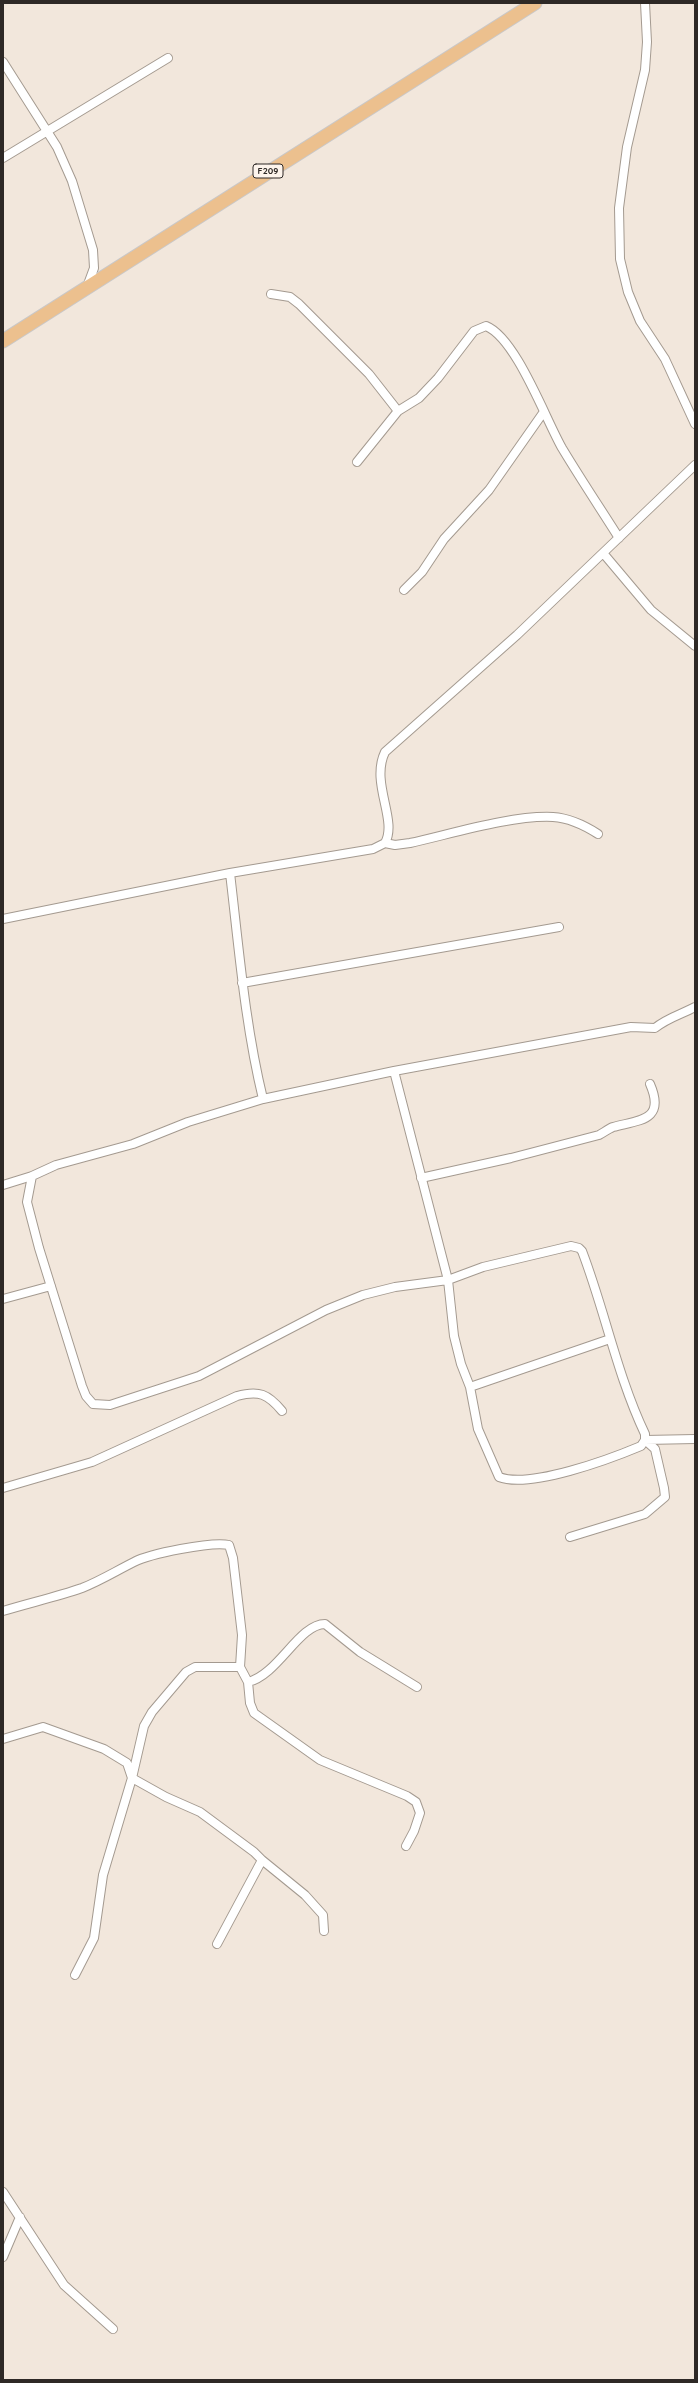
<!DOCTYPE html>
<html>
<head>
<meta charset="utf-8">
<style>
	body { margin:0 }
	#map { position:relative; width:698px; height:2383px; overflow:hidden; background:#f2e7dc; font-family:Quicksand,sans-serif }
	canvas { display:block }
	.frame { position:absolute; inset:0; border:4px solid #2e2926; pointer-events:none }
</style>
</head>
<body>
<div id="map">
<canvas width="698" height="2383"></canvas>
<div class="frame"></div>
</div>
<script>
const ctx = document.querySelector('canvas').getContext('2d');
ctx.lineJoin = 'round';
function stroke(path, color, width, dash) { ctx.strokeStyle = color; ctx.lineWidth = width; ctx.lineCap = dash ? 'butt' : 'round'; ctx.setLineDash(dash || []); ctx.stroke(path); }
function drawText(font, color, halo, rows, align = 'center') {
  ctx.font = font + ' Quicksand,sans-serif'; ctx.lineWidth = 3; ctx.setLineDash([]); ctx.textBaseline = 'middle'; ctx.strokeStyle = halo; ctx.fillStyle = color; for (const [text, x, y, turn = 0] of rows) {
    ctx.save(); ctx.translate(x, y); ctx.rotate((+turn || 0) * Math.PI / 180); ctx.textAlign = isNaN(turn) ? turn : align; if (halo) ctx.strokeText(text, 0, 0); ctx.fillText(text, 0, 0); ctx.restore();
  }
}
const street = new Path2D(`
	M645,3L647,42L645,70L627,147L619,208L620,259L628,292L640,321L665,359L695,424
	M3,62L57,147L72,181L93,250L94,268L87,287
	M3,158L168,58
	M271,294L290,297L299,304L369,374L398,411
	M357,462L398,411L419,398L438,378L474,331L486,326C516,338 545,418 562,448C580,478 600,508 619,538
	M603,553L651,610L695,646
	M404,590L422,572L444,539L489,490L543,413
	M385,843L395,845L410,843C451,834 512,815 553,817C569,818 584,825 598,834
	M230,873C239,949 245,1025 263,1099
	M3,919L230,873L373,849L385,843C398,820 370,783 385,752L517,635L695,465
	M242,983L559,927
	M32,1176L27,1202L39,1248L82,1386L86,1396L93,1404L110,1405L199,1376L326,1310L363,1295L395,1287L448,1280L483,1267L571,1246L579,1248L582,1251C605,1311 617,1375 645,1434V1440L641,1446C610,1459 530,1489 499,1477L478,1429L470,1387L461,1364L454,1336L448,1280L394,1071
	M421,1178L511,1158L599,1135C603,1133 608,1129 613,1127C639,1120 666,1121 650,1084
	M3,1185L32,1176L56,1165L133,1144L188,1122L263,1099L394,1071L631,1027L655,1028C667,1018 682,1014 695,1007
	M3,1299L51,1286
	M470,1387L610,1339
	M645,1440L695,1439
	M3,1488L92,1462L237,1396C259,1390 268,1394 282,1411
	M570,1537L645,1514L665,1497L664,1488L655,1449L645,1440
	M3,1611C29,1603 56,1597 82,1588C100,1581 116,1571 134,1562C149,1554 212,1541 229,1545L233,1558L242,1635L240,1667L248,1682L250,1703L254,1713L320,1760L407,1796L416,1802L420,1813L414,1831L406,1846
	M248,1682C278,1675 299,1624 325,1624L360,1652L417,1687
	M3,1739L43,1727L104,1749L127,1763L132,1778L166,1797L200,1812L254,1852L262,1860L217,1944
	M262,1860L305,1895L323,1915L324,1931
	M75,1975L94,1938L103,1875L132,1778L144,1726L152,1712L186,1672L195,1667H240
	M3,2192L64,2285L113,2329
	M3,2257L20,2217`);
const primary = new Path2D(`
	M3,341L535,3`);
stroke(street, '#a49a90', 10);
stroke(primary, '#c9c7c7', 15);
stroke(street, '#fff', 8);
stroke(primary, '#ecc08e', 13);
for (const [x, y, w] of [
	[268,171,30]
]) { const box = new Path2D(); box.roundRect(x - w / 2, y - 7, w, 14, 3); ctx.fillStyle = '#fdf4ec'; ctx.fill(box); stroke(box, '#2e2926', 1); }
drawText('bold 9px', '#2e2926', null, [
	["F209",268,171]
]);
</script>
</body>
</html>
